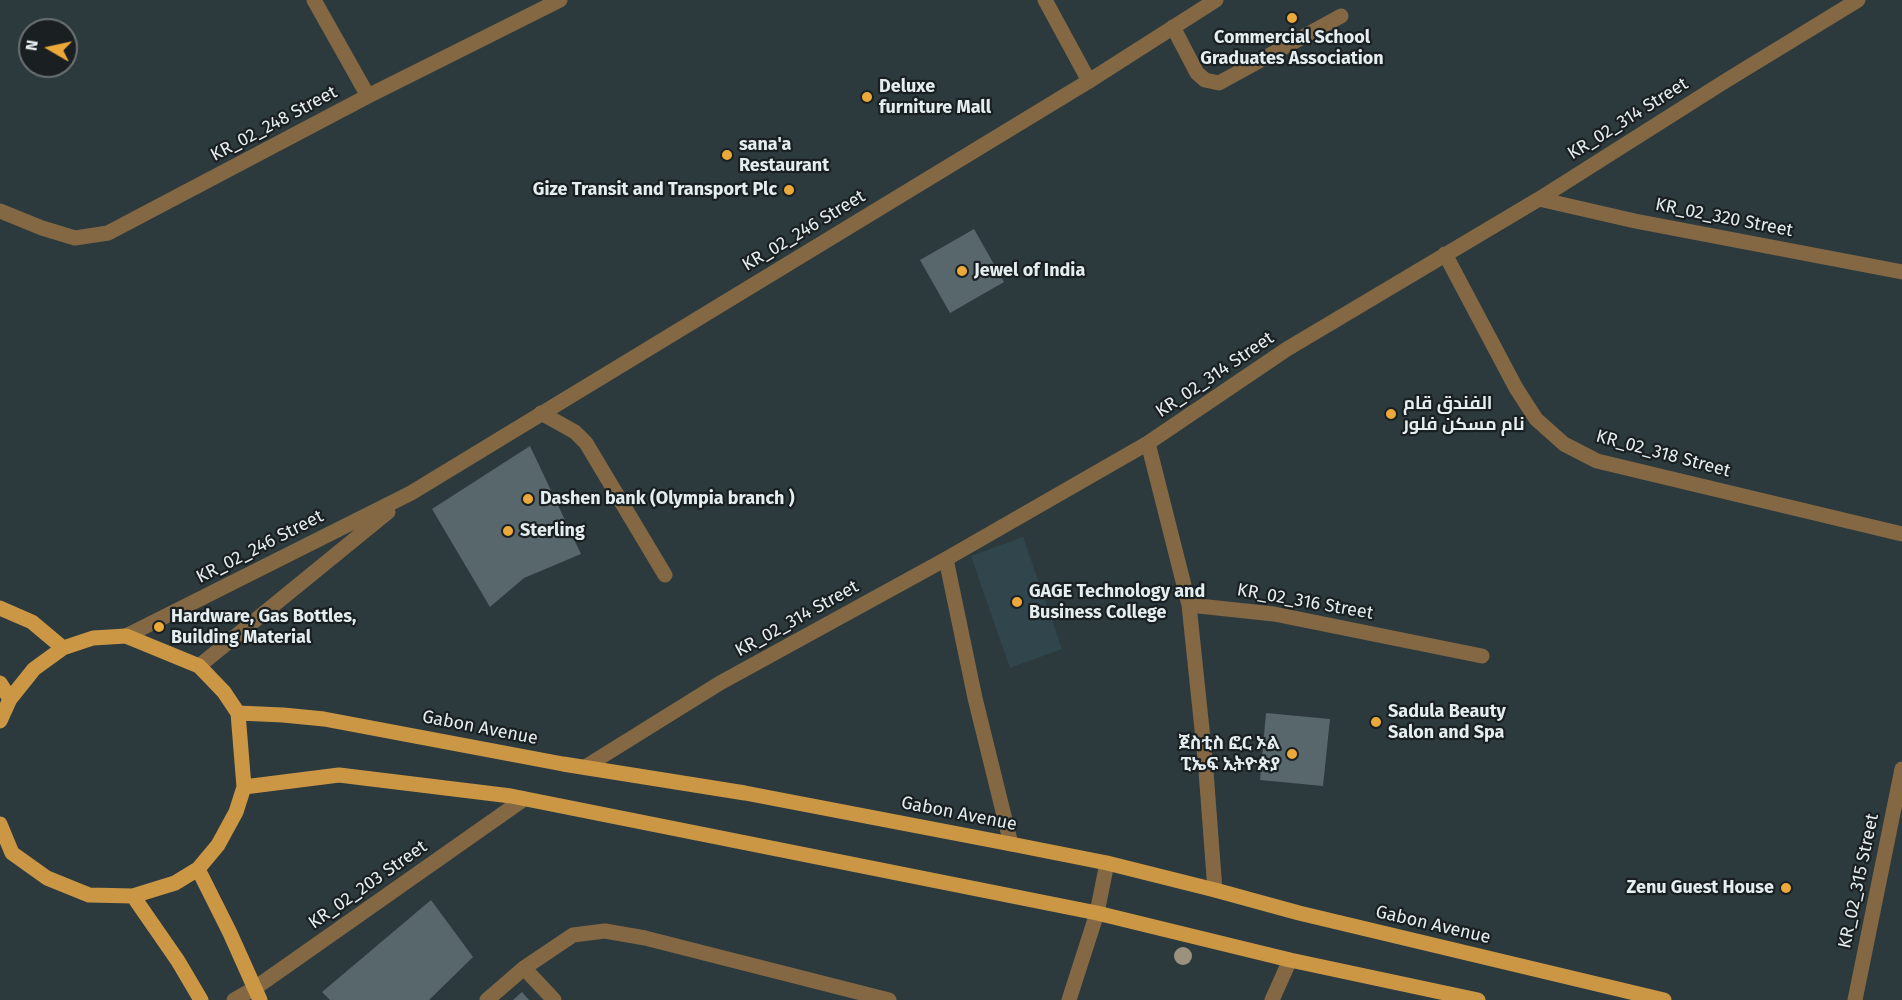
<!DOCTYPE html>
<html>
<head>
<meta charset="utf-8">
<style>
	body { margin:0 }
	#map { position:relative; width:1902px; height:1000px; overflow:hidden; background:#2c3a3e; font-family:"Fira Sans",sans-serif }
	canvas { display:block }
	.north { position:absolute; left:18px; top:18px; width:60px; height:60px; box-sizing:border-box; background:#1a2022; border:2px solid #6b7274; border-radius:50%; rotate:279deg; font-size:16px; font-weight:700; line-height:24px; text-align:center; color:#e4edef }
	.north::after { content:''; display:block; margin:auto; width:21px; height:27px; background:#eca93a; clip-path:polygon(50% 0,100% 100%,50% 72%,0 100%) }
</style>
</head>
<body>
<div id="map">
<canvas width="1902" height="1000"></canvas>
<div class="north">N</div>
</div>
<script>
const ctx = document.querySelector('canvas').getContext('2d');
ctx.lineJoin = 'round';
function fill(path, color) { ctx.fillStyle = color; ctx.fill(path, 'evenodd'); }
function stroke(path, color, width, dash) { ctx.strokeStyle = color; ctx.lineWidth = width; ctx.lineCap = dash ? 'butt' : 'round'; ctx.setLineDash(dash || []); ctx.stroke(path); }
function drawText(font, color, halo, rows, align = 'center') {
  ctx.font = font + ' "Fira Sans",Cairo,"Noto Sans Ethiopic",sans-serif'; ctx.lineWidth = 4.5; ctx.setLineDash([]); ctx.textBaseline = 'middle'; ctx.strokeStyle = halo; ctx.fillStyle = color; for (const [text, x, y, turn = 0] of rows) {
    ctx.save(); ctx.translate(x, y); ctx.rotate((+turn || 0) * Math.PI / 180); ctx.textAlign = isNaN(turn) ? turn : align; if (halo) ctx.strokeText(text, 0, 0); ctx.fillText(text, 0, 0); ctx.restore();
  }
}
fill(new Path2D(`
	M1023,537L1062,649L1010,668L971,556Z`), '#30464c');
fill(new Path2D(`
	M974,229L1004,282L950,313L920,260Z
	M530,446L581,554L524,578L490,607L432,509Z
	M1266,713L1330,719L1323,786L1260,780Z
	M431,900L473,957L429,1000H330L322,992Z
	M522,992L529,1000H513Z`), '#57676b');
stroke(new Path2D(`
	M1173,27L1197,73L1205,80L1219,83L1341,16
	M541,413L575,432L586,443L665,575
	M524,968L554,1000
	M487,1000L524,968L573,935L605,931L645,938L889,1000
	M1069,1000L1097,913L1107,863`), '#836843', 15);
stroke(new Path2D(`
	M314,0L368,96
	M1045,0L1089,81
	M1539,199L1635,221L1902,272
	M0,211L42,228L75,238L108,233L368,96L560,0
	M1445,254L1516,388L1536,419L1564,444L1597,461L1902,534
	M1148,443L1189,605
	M946,559L975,698L1011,844
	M585,767L720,683L946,559L1148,443L1287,349L1539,199L1727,80L1858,0
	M1215,890L1205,758L1189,605L1274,614L1482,656
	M1272,1000L1290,960
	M1855,1000L1902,769`), '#836843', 15);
stroke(new Path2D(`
	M126,636L411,493L1089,81L1216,0
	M199,666L388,512
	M234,1000L255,988L524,799`), '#836843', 15);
stroke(new Path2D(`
	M0,608L32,622L63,648
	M0,683L10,699
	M238,713L283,715L324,719L563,764L745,793L1011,844L1107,863L1215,890L1299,913L1664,1000
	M0,721L10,699L34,669L63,648L93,638L126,636L199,666L224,692L238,713L244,787L236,812L218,845L198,869L175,883L133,896L89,895L47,878L12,853L0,824
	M244,787L339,775L511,796L1097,913L1290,960L1478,1000
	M198,869L230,933L260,1000
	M133,896L178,961L201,1000`), '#cc9744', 15);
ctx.fillStyle = '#9c917c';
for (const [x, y] of [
	[1183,956]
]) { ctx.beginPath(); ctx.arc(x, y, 9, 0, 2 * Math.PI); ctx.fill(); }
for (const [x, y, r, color] of [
	[1292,18,6,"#eca93a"],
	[867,97,6,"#eca93a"],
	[727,155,6,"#eca93a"],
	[789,190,6,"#eca93a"],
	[962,271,6,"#eca93a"],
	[1391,414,6,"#eca93a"],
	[528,499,6,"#eca93a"],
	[508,531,6,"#eca93a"],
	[1017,602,6,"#eca93a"],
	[159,627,6,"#eca93a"],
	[1376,722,6,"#eca93a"],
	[1292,754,6,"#eca93a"],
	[1786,888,6,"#eca93a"]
]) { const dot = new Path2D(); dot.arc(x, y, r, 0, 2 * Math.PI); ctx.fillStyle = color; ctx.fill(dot); stroke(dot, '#1a2022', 2); }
drawText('bold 18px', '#e4edef', '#1a2022', [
	["Commercial School",1292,38,"center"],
	["Graduates Association",1292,59,"center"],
	["Deluxe",879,87],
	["furniture Mall",879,108],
	["sana'a",739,145],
	["Restaurant",739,166],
	["Gize Transit and Transport Plc",777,190,"right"],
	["Jewel of India",974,271],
	["الفندق قام",1403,404],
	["نام مسكن فلور",1403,425],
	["Dashen bank (Olympia branch )",540,499],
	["Sterling",520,531],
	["GAGE Technology and",1029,592],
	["Business College",1029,613],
	["Hardware, Gas Bottles,",171,617],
	["Building Material",171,638],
	["Sadula Beauty",1388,712],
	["Salon and Spa",1388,733],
	["ጀስቲስ ፎር ኦል",1280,744,"right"],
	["ፒኤፍ ኢትዮጵያ",1280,765,"right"],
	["Zenu Guest House",1774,888,"right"]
], 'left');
drawText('18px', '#e4edef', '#1a2022', [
	["KR_02_314 Street",1628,119,-32],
	["KR_02_248 Street",274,124,-28],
	["KR_02_320 Street",1724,218,11],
	["KR_02_246 Street",804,231,-31],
	["KR_02_314 Street",1215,375,-34],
	["KR_02_318 Street",1663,454,15],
	["KR_02_246 Street",260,547,-27],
	["KR_02_316 Street",1305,602,10],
	["KR_02_314 Street",797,619,-29],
	["Gabon Avenue",480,728,11],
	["Gabon Avenue",959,814,11],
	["KR_02_315 Street",1859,881,-78],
	["KR_02_203 Street",368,885,-35],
	["Gabon Avenue",1433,925,13]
]);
</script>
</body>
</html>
